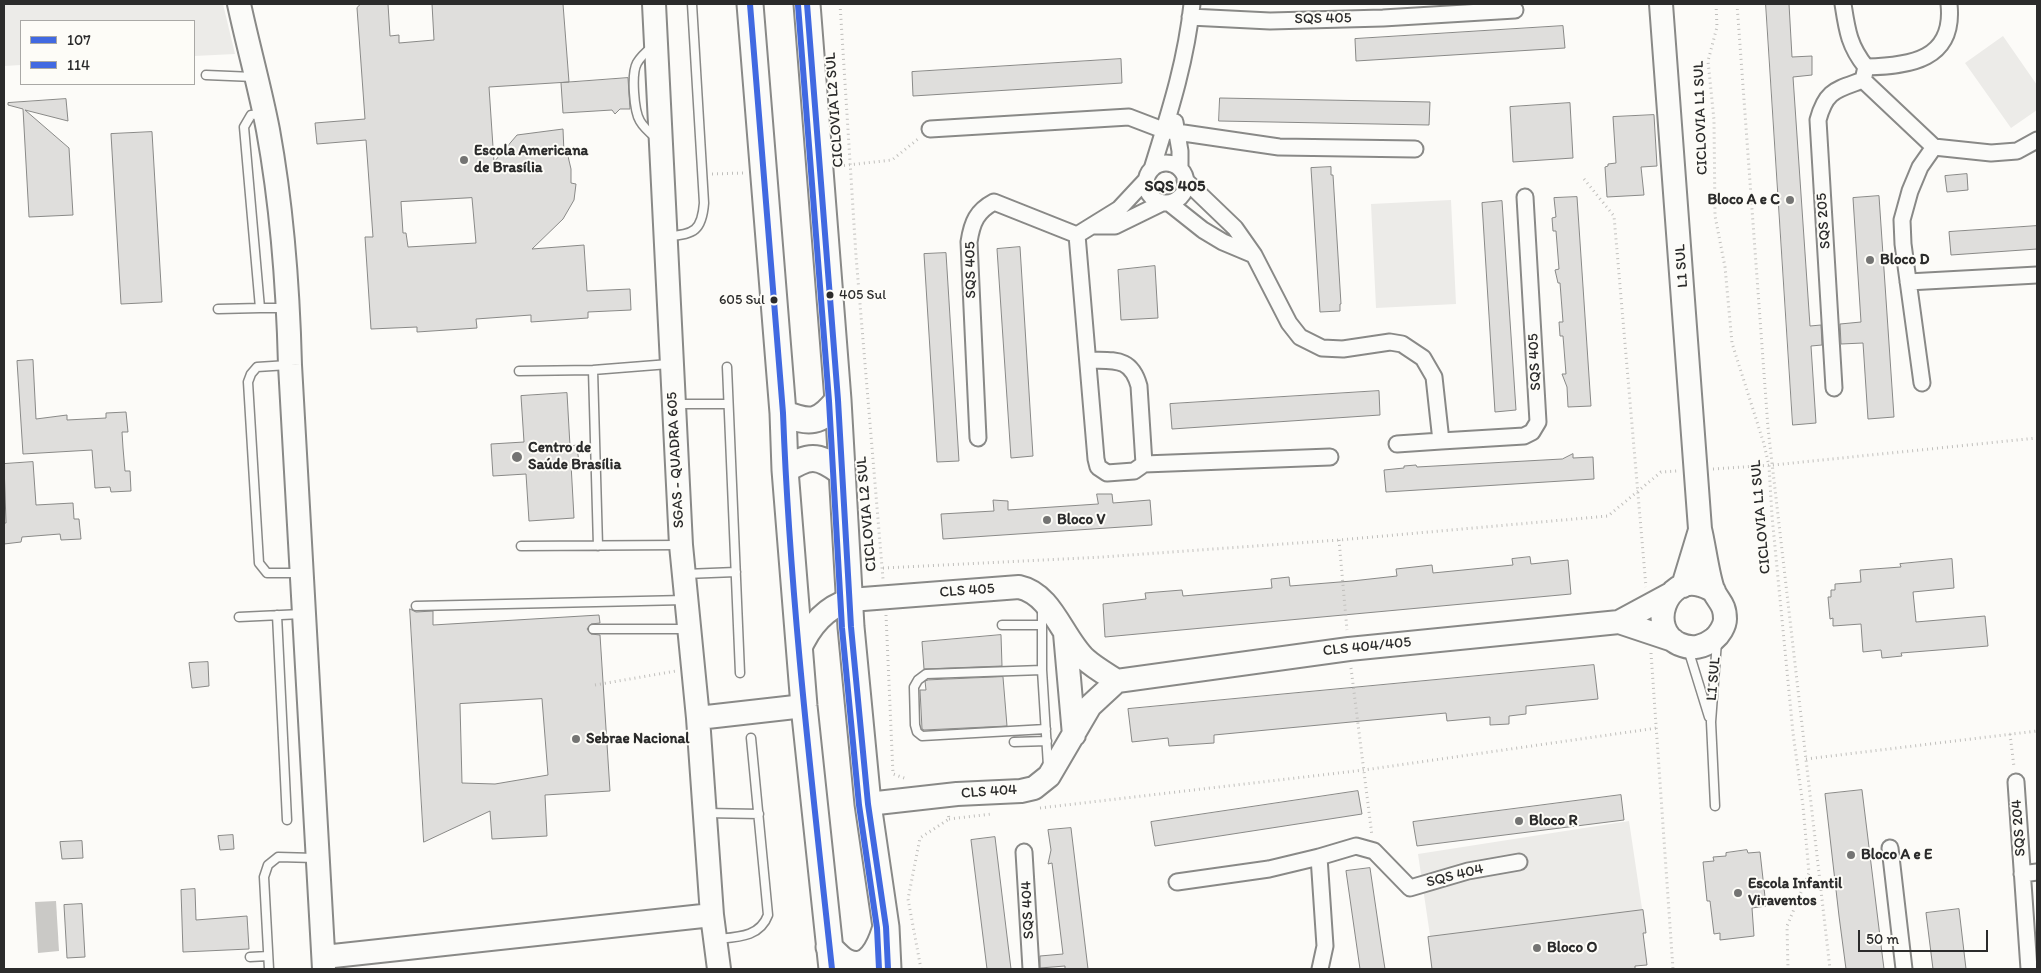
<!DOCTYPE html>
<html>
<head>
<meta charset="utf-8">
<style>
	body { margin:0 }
	#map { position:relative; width:2041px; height:973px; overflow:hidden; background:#fcfbf8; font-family:Itim,sans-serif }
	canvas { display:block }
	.frame { position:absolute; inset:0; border:5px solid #2b2b2b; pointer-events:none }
	.legend { position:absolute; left:20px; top:20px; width:175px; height:65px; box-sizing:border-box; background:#fdfcf7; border:1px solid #a9a8a5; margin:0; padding:6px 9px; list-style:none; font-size:15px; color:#2b2b2b }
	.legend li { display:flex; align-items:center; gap:10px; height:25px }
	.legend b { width:25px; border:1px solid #a9a8a5 }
	.scale { position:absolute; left:1858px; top:930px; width:130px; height:22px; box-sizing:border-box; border:2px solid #2b2b2b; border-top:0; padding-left:6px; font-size:15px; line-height:18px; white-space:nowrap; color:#2b2b2b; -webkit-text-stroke:4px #fdfcf7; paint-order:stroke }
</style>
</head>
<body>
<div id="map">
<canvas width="2041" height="973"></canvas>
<div class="frame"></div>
<ul class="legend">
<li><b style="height:6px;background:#4169e1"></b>107</li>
<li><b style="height:6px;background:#4169e1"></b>114</li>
</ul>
<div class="scale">50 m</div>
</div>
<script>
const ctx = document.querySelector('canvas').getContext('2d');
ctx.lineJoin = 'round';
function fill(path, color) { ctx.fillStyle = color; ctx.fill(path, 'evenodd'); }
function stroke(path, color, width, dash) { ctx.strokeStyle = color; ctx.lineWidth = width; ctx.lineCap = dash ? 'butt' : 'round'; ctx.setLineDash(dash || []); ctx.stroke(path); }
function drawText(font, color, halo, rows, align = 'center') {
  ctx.font = font + ' Itim,sans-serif'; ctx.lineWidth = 4; ctx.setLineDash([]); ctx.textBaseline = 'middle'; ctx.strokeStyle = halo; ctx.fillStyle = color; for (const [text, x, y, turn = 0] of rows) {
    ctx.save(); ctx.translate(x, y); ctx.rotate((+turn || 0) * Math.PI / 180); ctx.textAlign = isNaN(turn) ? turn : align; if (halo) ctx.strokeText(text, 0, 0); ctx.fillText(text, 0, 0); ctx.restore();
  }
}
fill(new Path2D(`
	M4,4H223L235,54L194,56V21H21V65L4,66Z
	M2003,36L2037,85V110L2011,128L1965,63Z
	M1451,200L1456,304L1376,308L1371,204Z
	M1629,821L1643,915L1432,949L1418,854Z`), '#ecebe8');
fill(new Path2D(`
	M56,901L59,951L38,953L35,902Z`), '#cac9c6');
const building = new Path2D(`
	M361,4H388L390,36L399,35V43L434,40L432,4H563L569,82L489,87L494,162L517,135L563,129L564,153L567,152L571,169V183L576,184L574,200L563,219L532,249L584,245L587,291L630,289L631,310L588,312V318L531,322V315L476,319L477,328L417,332V327L371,329L365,237H373L366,140L317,144L315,123L365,119L357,8ZM472,198L476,243L408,247L406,233H403L401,202Z
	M1766,4H1789L1792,57L1812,56V75L1793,77L1810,326L1821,325L1822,345L1811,346L1816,423L1793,425Z
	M1563,26L1565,48L1356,61L1355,39Z
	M1121,59L1122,83L913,96L912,72Z
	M628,78L630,109H620L615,114L612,110L563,113L561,83Z
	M1220,98L1430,102L1429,125L1219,121Z
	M66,99L68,121L25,110L69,148L73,215L29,217L23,109L8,105V103Z
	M1570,103L1573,158L1513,162L1510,107Z
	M1654,115L1657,166L1641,167L1644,195L1607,197L1605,167L1608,166V164L1616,163L1613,117Z
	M152,132L162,302L121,304L111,134Z
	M1331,167V175H1333L1341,304H1340V311L1320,312L1311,168Z
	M1967,174L1968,190L1947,192L1945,176Z
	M1879,196L1894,417L1868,419L1863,343L1841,344L1840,324L1861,322L1853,198Z
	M1577,197L1591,406L1568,407L1567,387L1562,374H1566L1563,336H1560L1559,322H1563L1560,283H1558L1555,270L1559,269L1556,231H1553L1552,218L1556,217L1554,198Z
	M1502,201L1516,410L1495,412L1482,203Z
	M2037,226V249L1951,255L1949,232Z
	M1020,247L1033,456L1011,458L997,249Z
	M946,253L959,461L937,462L924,254Z
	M1155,266L1158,318L1121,320L1118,270Z
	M33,360L36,419L67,415V420L106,418V413L126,412L128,432H122L123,448L125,471H130L131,491L111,492L110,487L95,488L92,450L23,454L17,361Z
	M1379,391L1380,415L1172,429L1170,404Z
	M567,393L570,446L577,445L579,464H571L574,518L529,521L526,474L493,476L491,444L524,442L521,396Z
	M1573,454V458L1593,457L1594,479L1386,492L1384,470L1404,468V466L1416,465L1417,467L1562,459Z
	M33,462L36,505L73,503L74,519H79L81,539L61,540L60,534L22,537L21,542L4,544V523H6L4,464Z
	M1097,494H1112L1113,503L1150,500L1152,525L943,539L941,514L994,511L993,500L1008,501V510L1098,504Z
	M1530,557L1531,564L1568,560L1571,594L1105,637L1103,604L1146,599L1145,593L1182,590L1183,596L1272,588L1271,579L1289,577L1290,586L1352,581L1397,576L1396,569L1432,565L1433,573L1513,565L1512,559Z
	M1952,559L1954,588L1913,592L1916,622L1985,616L1988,646L1901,653L1902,656L1882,658L1881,650L1863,652L1861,624L1833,626V618L1830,619L1828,597H1831V590H1835V584L1861,582L1860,570L1901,567L1900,564Z
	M410,609L416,612L433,611V625L599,615L600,623L591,624L587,629L591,634L600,635L610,791L545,795L547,836L492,839L490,811L424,842ZM542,699L548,775L495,784L462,783L460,704Z
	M1001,635L1002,666L924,669L922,642Z
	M208,662L209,686L192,688L189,663Z
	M1594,665L1598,699L1526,706V714L1509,716V724L1490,725V717L1447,721L1446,713L1214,735V743L1169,746L1168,738L1132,742L1128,709Z
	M1003,677L1007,726L924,730L922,729L920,690H926L925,681L928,680Z
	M1862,790L1882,953L1884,969H1846L1839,916L1825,794Z
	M1358,791L1362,814L1155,846L1151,822Z
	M1621,795L1624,820L1417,846L1413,822Z
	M1071,828L1088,969H1065V966L1040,968V956L1063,954L1052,863L1048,864L1051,850L1048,830Z
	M233,835L234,849L220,850L218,836Z
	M995,837L1011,969H987L971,840Z
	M82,841L83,858L62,859L60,842Z
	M1747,850L1748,853L1760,852L1766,906L1752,908L1754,936L1720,940V933L1714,934L1710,901H1707L1703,862L1714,861L1713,857L1726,856V853Z
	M1370,868L1381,943L1385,969H1360L1346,871Z
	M195,889L196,920L247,916L249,949L183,952L181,890Z
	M82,904L85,957L67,958L64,905Z
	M1959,909L1966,969H1933L1926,913Z
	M1643,910L1646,933H1643L1647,965L1635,966V969H1432L1428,937Z`);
fill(building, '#dfdedc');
stroke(building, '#898987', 1);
const lane = new Path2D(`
	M653,46C647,51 641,56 637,63C631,74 634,111 640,121C644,128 650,133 656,138
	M206,75L254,77
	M263,114L251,115L244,127L260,308H286
	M668,236C694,235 702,230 704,203L692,4
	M218,309L260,308
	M288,365L257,367L251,374L248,382L259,563L267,573H300
	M727,367L740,673
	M593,370L598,546
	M519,371L593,370L669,364
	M675,404H728
	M521,546L679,545
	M685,574L736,572
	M416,606L685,600
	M1042,607V670L1048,766
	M277,615L287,820
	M239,617L302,614
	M1002,625H1041
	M593,629H686
	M1688,649L1709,717
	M1042,670L926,674L918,680L914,687L915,725L917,732L922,736L1046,729
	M1014,742L1047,741
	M1715,806L1711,722L1717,641
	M706,813L759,814
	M717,939C738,937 760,937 768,915L751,738
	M250,957L268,956
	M269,969L264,877L268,865L278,857L315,858`);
const street = new Path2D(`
	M1843,4C1847,30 1849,46 1866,67L1863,80L1934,147L1991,153L2017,151L2037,140
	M1190,17L1270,21L1383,18L1515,10
	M1866,67C1910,66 1955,60 1949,4
	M1175,122L1180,151V169
	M930,129L1129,117L1163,130L1279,147L1415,149
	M1146 183a20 20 0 1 1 40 0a20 20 0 1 1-40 0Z
	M1152,169C1169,114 1186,62 1192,4
	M1146,180L1119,209L1077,235L1096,459L1098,467L1107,473L1134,471L1144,464L1330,457
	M1185,180L1235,228L1254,255L1289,323L1300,337L1322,348L1343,349L1390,342L1402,344L1423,358L1434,377L1441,441L1397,444
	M1169,203L1203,230L1223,242L1254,255
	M1093,226H1115L1162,203
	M1908,282L2037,275
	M1089,360C1115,361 1131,357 1139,386L1144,464
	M1922,383L1903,244L1902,220L1910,191L1920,167L1934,147
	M1834,388L1818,120C1826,90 1836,90 1863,80
	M978,438L969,242C972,222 977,211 994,202L1077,235
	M1441,441L1524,436L1532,432L1538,422L1525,197
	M2016,782L2029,969
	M1890,848L1904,969
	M1024,852L1031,969
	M1319,857L1356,846L1374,851L1410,888L1468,871L1519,862
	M2022,874L2037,872
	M1177,882L1269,869L1319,857L1325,946L1320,969`);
const secondary = new Path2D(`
	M239,4C248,46 260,88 268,130C282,207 288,287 290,365L324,969
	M654,4L681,545L698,718L712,915L719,969
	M1661,4L1700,529C1704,544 1708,579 1714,592C1720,603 1725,605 1725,619C1725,626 1719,635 1714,639C1703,647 1693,650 1679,644C1647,629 1666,575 1700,585C1705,586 1710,589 1714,591
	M1683,586L1700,530
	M1619,622L1673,640
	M1065,633L1074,735
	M799,651C809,627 824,608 850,600L1019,587C1052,594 1062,637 1085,659C1095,668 1106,674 1117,681
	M1117,681L1349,649L1619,622L1669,595
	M698,718L804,706
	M868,804L957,794L1021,791L1034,788L1049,776L1090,706L1117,681
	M324,957L712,915`);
const primary = new Path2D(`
	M750,4L783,413L785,470L804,706L832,969
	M807,4L838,400L851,627L868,804L886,927L888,969
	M783,413C810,424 819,424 838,400
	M785,470C809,455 817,454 840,471
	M829,947C834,952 840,959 846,962C869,973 880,946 885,930`);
stroke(lane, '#898987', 11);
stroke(street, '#898987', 19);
stroke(secondary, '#898987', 26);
stroke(primary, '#898987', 29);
stroke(new Path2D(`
	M840,4L856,256L883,579
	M1716,4L1717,27L1708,61L1714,120L1715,216L1725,267L1732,343L1764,444L1769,466L1772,516L1793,733L1803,806L1809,873L1787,926L1788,969
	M1737,4L1768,428L1830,969
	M839,166L892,160L918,139
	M712,174L743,173
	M1584,179L1614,216L1646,587
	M1713,469L1773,465L2037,438
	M1339,540L1347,630
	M883,568L1102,557L1339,540L1608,516L1661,472L1677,471
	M886,615L893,774L907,779
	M1651,653L1673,969
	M1351,668L1372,836
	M595,685L676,671
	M2010,734L2014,767
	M1806,759L2037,731
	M1040,808L1364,770L1657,728
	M949,819L992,814
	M921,969L908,899L920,838L949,819L948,813`), '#c0bfbc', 3, [1, 4]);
stroke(lane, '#fbfbf9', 8);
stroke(street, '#fbfbf9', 15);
stroke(secondary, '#fbfbf9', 22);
stroke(primary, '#fbfbf9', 25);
stroke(new Path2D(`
	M750,4L783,413C790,599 812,784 832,969
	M807,4L838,400L851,627L868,804L886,927L888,969`), '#4169e1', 6);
stroke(new Path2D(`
	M798,5L829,401L842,628L859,805L877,928L879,969`), '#4169e1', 6);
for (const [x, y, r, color] of [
	[464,160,5,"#747473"],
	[1790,200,5,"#747473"],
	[1870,260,5,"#747473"],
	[830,295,4.5,"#2b2b2b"],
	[774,300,4.5,"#2b2b2b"],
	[517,457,6,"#747473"],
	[1047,520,5,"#747473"],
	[576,739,5,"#747473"],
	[1519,821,5,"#747473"],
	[1851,855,5,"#747473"],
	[1738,893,5,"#747473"],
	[1537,948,5,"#747473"]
]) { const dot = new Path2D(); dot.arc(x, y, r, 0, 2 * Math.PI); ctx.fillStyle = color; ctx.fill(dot); stroke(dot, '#fdfcf7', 2); }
drawText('14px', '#2b2b2b', '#fdfcf7', [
	["405 Sul",839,295],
	["605 Sul",765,300,"right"]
], 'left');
drawText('15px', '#2b2b2b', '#fdfcf7', [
	["SQS 405",1323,19,-1],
	["CICLOVIA L2 SUL",835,110,-94],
	["CICLOVIA L1 SUL",1701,118,-92],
	["SQS 205",1824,221,-94],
	["L1 SUL",1682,266,-94],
	["SQS 405",971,270,-91],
	["SQS 405",1535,362,-93],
	["SGAS - QUADRA 605",676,460,-93],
	["CICLOVIA L2 SUL",867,514,-95],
	["CICLOVIA L1 SUL",1761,517,-95],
	["CLS 405",967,591,-4],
	["CLS 404/405",1367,647,-6],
	["L1 SUL",1714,679,-85],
	["CLS 404",989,792,-4],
	["SQS 204",2019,828,-94],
	["SQS 404",1455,876,-14],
	["SQS 404",1028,910,-93]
]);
drawText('bold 15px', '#2b2b2b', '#fdfcf7', [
	["Escola Americana",474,151],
	["de Brasília",474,168],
	["Bloco A e C",1780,200,"right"],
	["Bloco D",1880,260],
	["Centro de",528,448],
	["Saúde Brasília",528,465],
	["Bloco V",1057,520],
	["Sebrae Nacional",586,739],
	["Bloco R",1529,821],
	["Bloco A e E",1861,855],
	["Escola Infantil",1748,884],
	["Viraventos",1748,901],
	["Bloco O",1547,948]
], 'left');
drawText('bold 16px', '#2b2b2b', '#fdfcf7', [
	["SQS 405",1175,187]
]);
</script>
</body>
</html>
